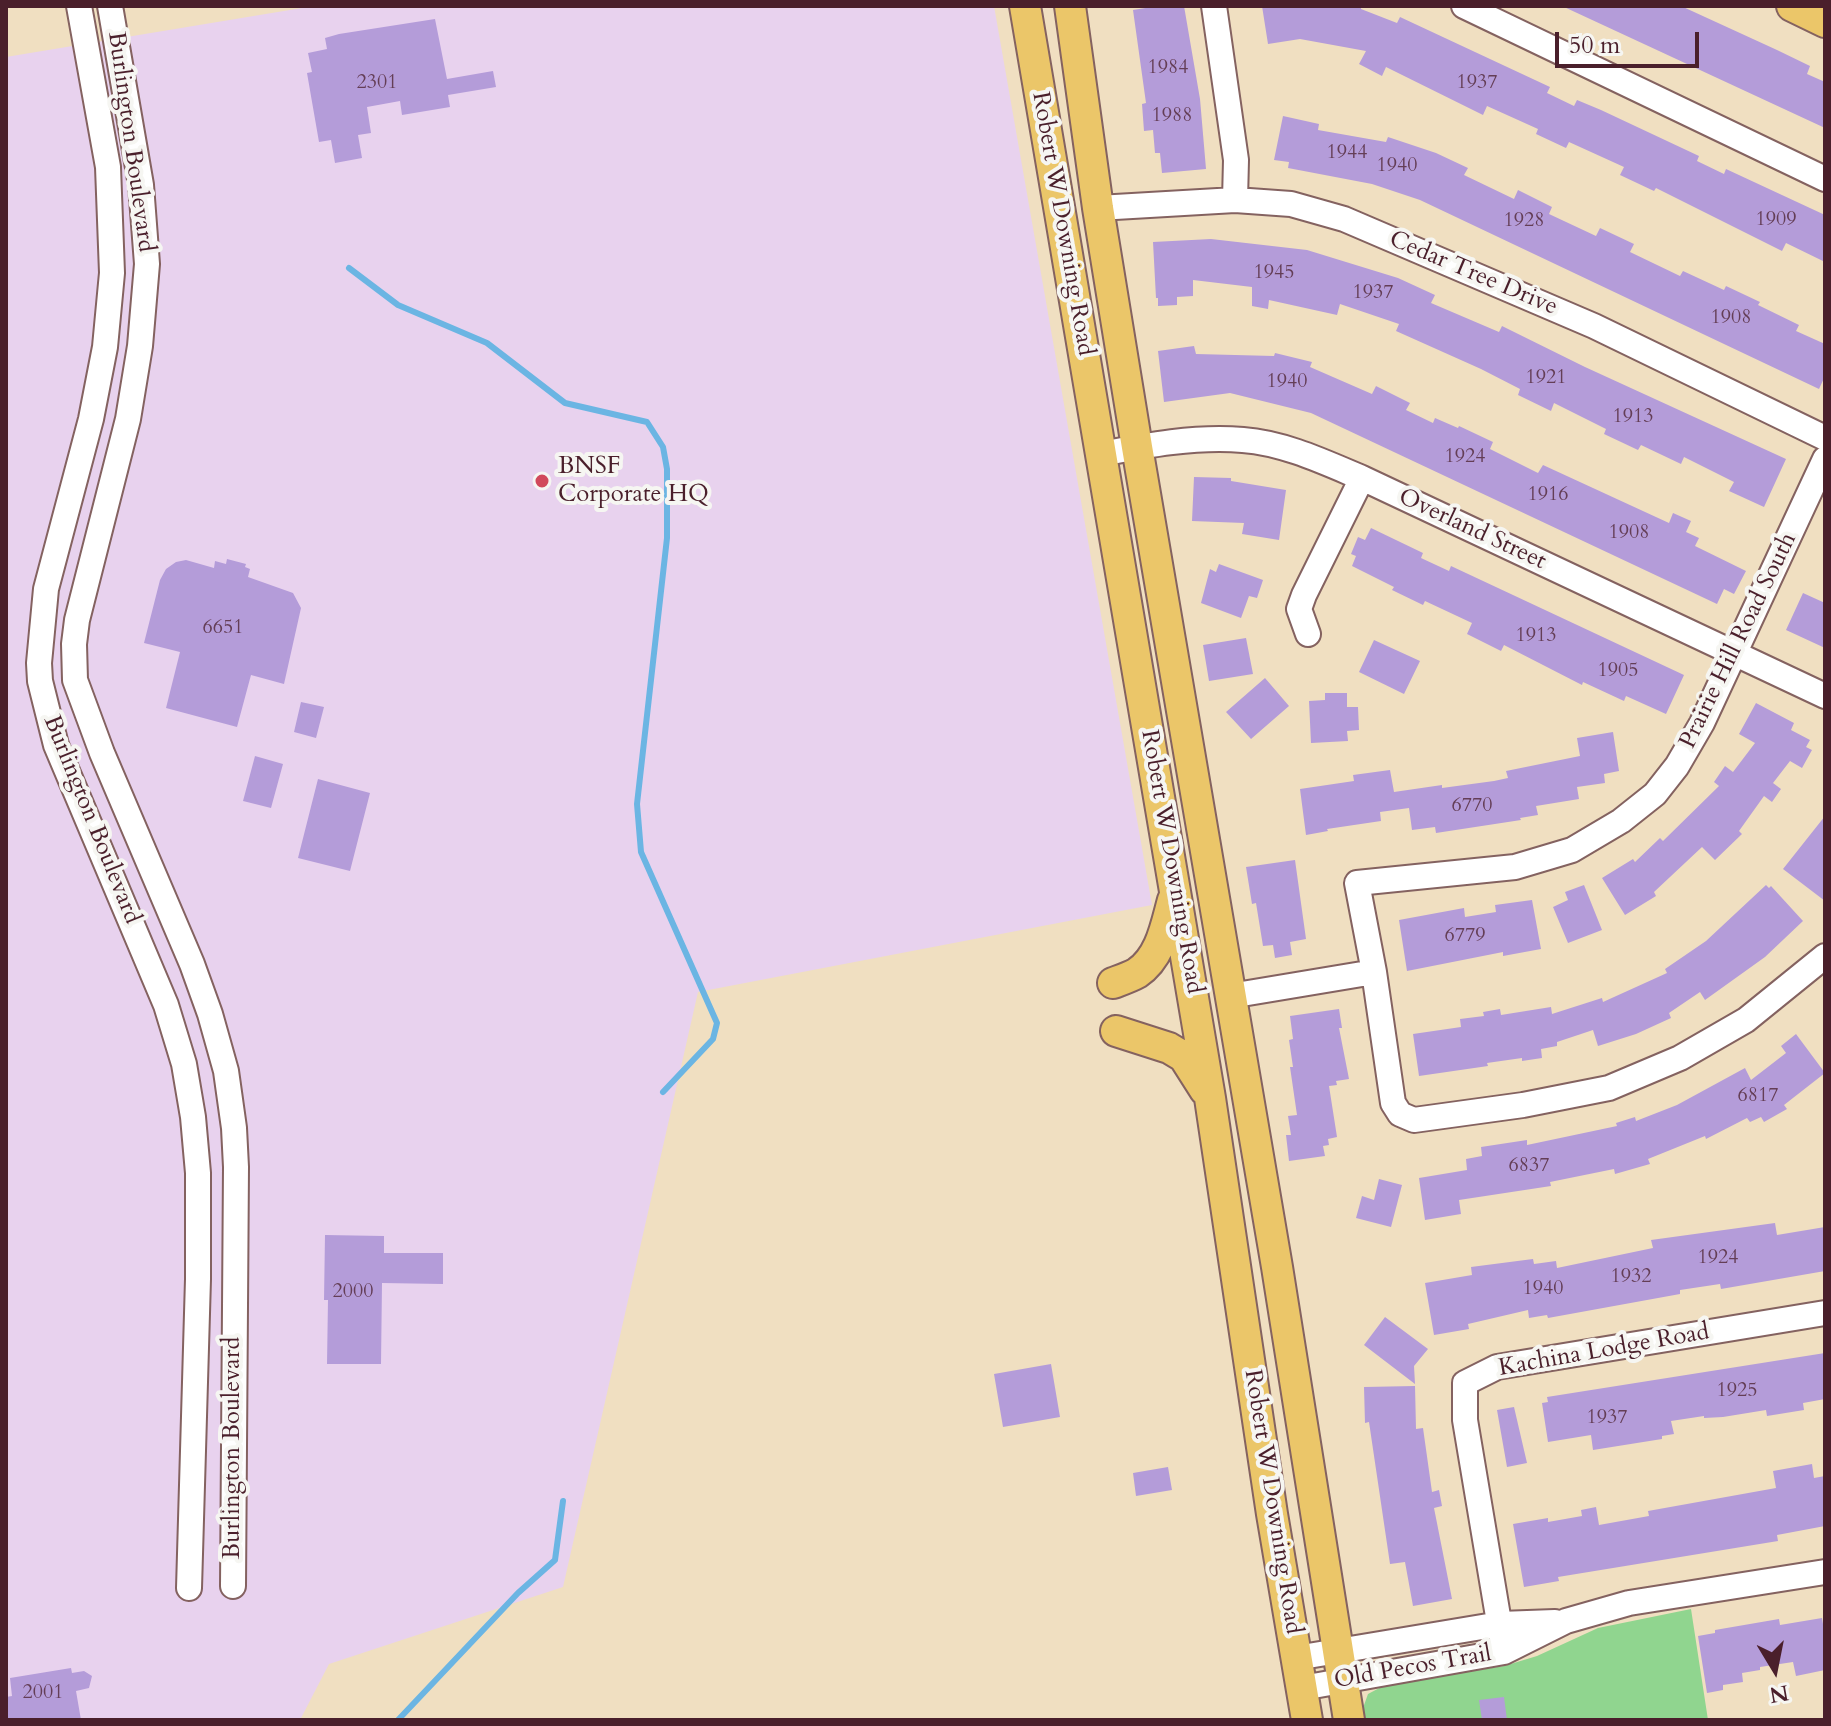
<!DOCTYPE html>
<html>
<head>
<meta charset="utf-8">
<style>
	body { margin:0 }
	#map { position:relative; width:1831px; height:1726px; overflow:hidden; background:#f0dfc1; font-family:Cardo,serif }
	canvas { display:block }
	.frame { position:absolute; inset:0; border:8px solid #4a1f2b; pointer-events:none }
	.north { position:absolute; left:1735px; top:1630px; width:80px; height:80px; -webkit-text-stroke:6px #f6f6f2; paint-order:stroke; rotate:170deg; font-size:22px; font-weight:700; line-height:32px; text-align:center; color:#4a1f2b }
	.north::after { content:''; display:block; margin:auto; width:28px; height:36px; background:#4a1f2b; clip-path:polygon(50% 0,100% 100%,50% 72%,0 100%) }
	.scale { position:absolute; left:1555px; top:32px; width:144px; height:36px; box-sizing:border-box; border:4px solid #4a1f2b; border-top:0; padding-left:10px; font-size:24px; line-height:28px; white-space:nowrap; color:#4a1f2b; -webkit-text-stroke:6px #f6f6f2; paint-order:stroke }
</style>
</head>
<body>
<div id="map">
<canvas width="1831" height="1726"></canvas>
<div class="frame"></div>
<div class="north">N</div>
<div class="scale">50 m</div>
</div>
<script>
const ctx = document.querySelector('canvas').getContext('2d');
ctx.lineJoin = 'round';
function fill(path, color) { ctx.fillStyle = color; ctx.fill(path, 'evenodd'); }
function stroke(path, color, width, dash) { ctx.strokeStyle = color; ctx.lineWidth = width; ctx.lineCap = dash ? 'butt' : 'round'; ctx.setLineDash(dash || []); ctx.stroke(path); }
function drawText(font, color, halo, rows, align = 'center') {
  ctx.font = font + ' Cardo,serif'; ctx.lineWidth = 8; ctx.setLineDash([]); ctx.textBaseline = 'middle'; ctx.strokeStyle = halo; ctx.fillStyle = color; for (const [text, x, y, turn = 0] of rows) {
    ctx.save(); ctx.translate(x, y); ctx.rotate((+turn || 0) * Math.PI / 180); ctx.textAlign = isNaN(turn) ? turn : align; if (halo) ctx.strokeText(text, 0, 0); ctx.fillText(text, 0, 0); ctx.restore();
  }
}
fill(new Path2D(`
	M314,6H994L1152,905L698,992L563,1587L329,1664L300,1720H6V57Z`), '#e8d2ee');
fill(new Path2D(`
	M1691,1609L1708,1720H1365L1363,1708L1368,1694L1385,1685L1504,1666L1537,1656L1598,1628Z`), '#90d58f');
stroke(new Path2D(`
	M349,268L398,305L487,343L565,403L647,422L663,447L667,469V538L637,804L641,852L717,1023L713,1039L663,1092
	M398,1720L518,1593L555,1560L563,1501`), '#6bb5e3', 6);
fill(new Path2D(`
	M1158,6H1184L1200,99L1206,169L1162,173L1160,153H1155L1153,130L1144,131L1142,104L1146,103L1133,10Z
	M1262,6H1361V9L1397,23L1400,17L1550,87L1547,93L1574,106L1577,100L1601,110L1699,156L1697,161L1724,174L1726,169L1825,215V262L1786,243L1782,251L1656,188L1654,191L1620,175L1624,167L1569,142L1566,148L1536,134L1538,129L1487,106L1483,115L1386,67L1382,76L1359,64L1366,51L1300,39L1268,44Z
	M1562,6H1681L1777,50L1810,66L1807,74L1825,82V128Z
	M435,19L447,79L493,71L496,87L448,95L450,107L402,115L400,101L367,107L371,133L358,135L362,158L335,163L331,140L319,142L307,73L312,72L308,53L327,49L325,38L339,34Z
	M1283,116L1319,124L1318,130L1386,142L1388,137L1436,153L1468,168L1464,175L1514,199L1518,190L1552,207L1549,214L1596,236L1600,228L1634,244L1630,252L1680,276L1683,271L1724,290L1726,286L1760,302L1758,305L1799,325L1796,331L1825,344V376L1819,389L1420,200L1372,184L1288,168L1289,162L1274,160Z
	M1211,239L1307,250L1398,278L1435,295L1431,303L1499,332L1502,326L1585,367L1786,459L1764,507L1729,491L1734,482L1684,457L1681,464L1641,445L1638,450L1604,434L1606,429L1554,403L1551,411L1518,395L1520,389L1481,369L1396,331L1399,324L1340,304L1337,315L1269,300L1268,309L1252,306V287L1193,280V296L1177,297V305L1158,306V298H1156L1153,242Z
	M1194,346L1196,354L1274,356L1275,353L1312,362L1310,367L1372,394L1376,386L1410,403L1406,410L1433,423L1435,418L1458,428L1459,426L1493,442L1490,449L1538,473L1543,465L1669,523L1673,513L1691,521L1686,532L1699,538L1695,546L1746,571L1734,594L1724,589L1717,604L1311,413L1230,393L1164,402L1158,351Z
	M1194,477L1231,478V481L1286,490L1279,540L1242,534L1244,523L1192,521Z
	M1371,528L1423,553L1421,558L1449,571L1451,566L1684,675L1666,714L1626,696L1624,701L1583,682L1582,685L1504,645L1501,651L1467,634L1472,623L1425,601L1423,605L1392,590L1394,587L1352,566L1356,556L1351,554L1358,537L1365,540Z
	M227,559L246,564L245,567L250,569L248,577L293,593L301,608L284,684L251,675L237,727L166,708L180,652L144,643L160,580L166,569L176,562L186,560L214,568L215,561L226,564Z
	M1219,564L1263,580L1257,598L1249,596L1241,618L1201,603L1210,569L1216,572Z
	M1803,593L1825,603V648L1786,630Z
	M1246,638L1253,674L1209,681L1203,645Z
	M1374,640L1420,661L1404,694L1359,672Z
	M1265,678L1289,706L1251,739L1226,712Z
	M1325,693H1347V707H1358L1359,730L1347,731L1348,741L1311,743L1309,701L1325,700Z
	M301,702L324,707L316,738L294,732Z
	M1756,703L1794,723L1791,730L1810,740L1806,747L1812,750L1802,768L1790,761L1773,783L1781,789L1772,802L1764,796L1739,831L1742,834L1715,860L1702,847L1654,892L1656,896L1625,915L1602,878L1633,859L1635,862L1660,838L1663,841L1719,786L1714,782L1725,766L1733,772L1755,743L1739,734Z
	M1613,732L1619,771L1604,774L1605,783L1577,787L1579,799L1536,806L1538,815L1520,818L1521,820L1436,833L1435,827L1412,830L1409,808L1380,812L1381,821L1327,829L1328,831L1306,835L1300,789L1354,781L1353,775L1390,770L1394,792L1442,785V788L1494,781L1508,778L1506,771L1580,756L1577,738Z
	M255,756L283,764L271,808L243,801Z
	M318,779L370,793L350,871L298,858Z
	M1825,816V901L1783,869Z
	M1295,860L1306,939L1290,942L1292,955L1275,958L1273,945L1263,946L1256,903L1252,904L1246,867Z
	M1584,885L1602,930L1568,943L1553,907L1568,900L1565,892Z
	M1766,885L1769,888L1771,886L1803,921L1765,957L1705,1000L1700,992L1669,1013L1671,1018L1636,1034L1598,1046L1593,1030L1557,1042V1046L1541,1049L1542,1058L1522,1061V1058L1487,1063L1488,1066L1419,1076L1413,1034L1461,1027L1460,1019L1484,1016L1483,1012L1500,1009L1501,1015L1551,1007L1552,1014L1602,998L1603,1002L1667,973L1665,969L1706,941Z
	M1532,900L1541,949L1503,956V952L1407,971L1399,920L1464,908L1465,917L1496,912L1495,905Z
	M1339,1009L1342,1028H1339L1349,1079L1336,1081L1337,1085L1329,1086L1337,1137L1328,1139L1329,1145L1323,1146L1325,1156L1289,1161L1286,1135H1291L1288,1116L1297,1115L1290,1067H1293L1289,1040L1293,1039L1290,1016Z
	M1796,1034L1825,1073L1784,1105L1787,1109L1764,1122L1761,1117L1750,1122L1747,1118L1706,1139L1705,1136L1648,1159L1650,1164L1615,1174L1614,1169L1550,1182L1551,1186L1459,1200L1461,1214L1425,1220L1419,1178L1467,1170L1466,1159L1482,1156L1481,1147L1527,1140V1145L1617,1126L1616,1123L1635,1117L1636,1121L1677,1105L1745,1068L1751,1080L1786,1053L1781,1046Z
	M1379,1179L1402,1185L1391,1227L1356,1218L1362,1196L1374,1200Z
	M1775,1223L1777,1235L1825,1227V1271L1721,1289L1720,1284L1680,1290V1294L1548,1318L1547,1315L1529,1318L1528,1310L1468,1324L1469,1329L1434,1335L1425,1283L1472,1275L1471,1267L1533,1259L1534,1264L1556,1261L1557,1268L1653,1248L1651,1240Z
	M325,1235L384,1236V1253H443V1284L382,1283L381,1364H327L328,1300H324Z
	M1385,1317L1428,1349L1414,1366L1415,1384L1364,1345Z
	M1825,1353V1399L1803,1403L1804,1410L1767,1416L1766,1410L1723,1417L1704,1418V1416L1671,1421L1674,1434L1662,1436V1439L1593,1450L1591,1435L1548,1442L1542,1403L1548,1402L1547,1397Z
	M1051,1364L1060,1417L1003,1427L994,1374Z
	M1415,1386L1416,1429L1423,1428L1432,1492L1439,1490L1442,1506L1434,1508L1452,1599L1413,1606L1405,1562L1390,1564L1369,1422L1365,1423L1364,1387Z
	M1514,1407L1527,1463L1507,1467L1497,1410Z
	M1812,1464L1814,1478L1825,1476V1526L1777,1535L1778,1541L1558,1577L1559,1581L1524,1587L1513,1524L1548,1518V1522L1582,1516L1581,1510L1596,1507L1599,1525L1649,1516L1648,1511L1776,1488L1773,1471Z
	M1168,1467L1172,1490L1136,1496L1133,1473Z
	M1822,1618L1825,1636V1670L1796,1676L1793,1662L1760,1667V1670L1742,1673L1743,1682L1723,1685V1690L1707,1693L1698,1636L1715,1633V1630L1779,1619L1780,1625Z
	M71,1668L72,1673L84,1671L92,1676L89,1688L76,1691L81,1720H6V1697L12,1696L10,1678Z
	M1504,1697L1507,1720H1482L1479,1700Z`), '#b49cd9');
const minor = new Path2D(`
	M79,6L108,167L112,273L105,347L91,419L46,589L39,663L40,681L56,745L166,1005L184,1064L193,1117L198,1173V1279L189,1588
	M110,6L141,185L147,264L140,346L128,419L77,620L74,644L75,680L102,753L192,964L210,1014L226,1071L234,1128L236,1167L233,1586
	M1214,6L1236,160L1235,200
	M1464,6L1825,179
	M1098,208L1235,200L1291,204L1344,219L1594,326L1825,438
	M1101,454C1147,445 1196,436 1243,440C1284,443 1324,462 1362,478L1825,696
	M1825,459L1702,723L1677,766L1655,794L1621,821L1572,850L1515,867L1357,883L1374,972L1393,1103L1400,1114L1414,1120L1523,1105L1609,1088L1680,1058L1746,1020L1825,956
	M1308,634L1299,609L1304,595L1362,478
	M1230,996L1374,972
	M1504,1652L1465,1420V1383L1497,1367L1825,1313
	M1296,1658L1500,1624L1555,1622
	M1302,1688L1504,1652L1566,1621L1629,1603L1825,1572`);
const major = new Path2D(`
	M1025,6L1210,1098L1272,1514L1307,1720
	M1070,6L1098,208L1137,447L1277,1267L1349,1720
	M1792,6L1825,22
	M1113,983C1121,980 1130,977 1137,973C1161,957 1166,925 1173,900
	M1116,1031L1169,1048L1184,1057L1205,1090`);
stroke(minor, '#846260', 28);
stroke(major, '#846260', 34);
stroke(minor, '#fff', 24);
stroke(major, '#ebc669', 30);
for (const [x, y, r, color] of [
	[542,481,8,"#d1495b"]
]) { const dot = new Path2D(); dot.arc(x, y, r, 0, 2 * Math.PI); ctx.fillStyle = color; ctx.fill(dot); stroke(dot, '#f6f6f2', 3); }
drawText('20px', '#643e56', null, [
	["1984",1168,68],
	["2301",377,83],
	["1937",1477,83],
	["1988",1172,116],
	["1944",1347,153],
	["1940",1397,166],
	["1909",1776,220],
	["1928",1524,221],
	["1945",1274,273],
	["1937",1373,293],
	["1908",1731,318],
	["1921",1546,378],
	["1940",1287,382],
	["1913",1633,417],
	["1924",1465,457],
	["1916",1548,495],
	["1908",1629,533],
	["6651",223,628],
	["1913",1536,636],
	["1905",1618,671],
	["6770",1472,806],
	["6779",1465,936],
	["6817",1758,1096],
	["6837",1529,1166],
	["1924",1718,1258],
	["1932",1631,1277],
	["1940",1543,1289],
	["2000",353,1292],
	["1925",1737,1391],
	["1937",1607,1418],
	["2001",43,1693]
]);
drawText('24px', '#4a1f2b', '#f6f6f2', [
	["Burlington Boulevard",130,142,82],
	["Robert W Downing Road",1062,224,80],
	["Cedar Tree Drive",1473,274,23],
	["Overland Street",1472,530,25],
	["Prairie Hill Road South",1739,641,-64],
	["Burlington Boulevard",91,820,68],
	["Robert W Downing Road",1171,862,80],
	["Kachina Lodge Road",1604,1351,-10],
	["Burlington Boulevard",233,1448,-90],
	["Robert W Downing Road",1272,1502,81],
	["Old Pecos Trail",1413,1668,-10]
]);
drawText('24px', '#4a1f2b', '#f6f6f2', [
	["BNSF",558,467],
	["Corporate HQ",558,495]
], 'left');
</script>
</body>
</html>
